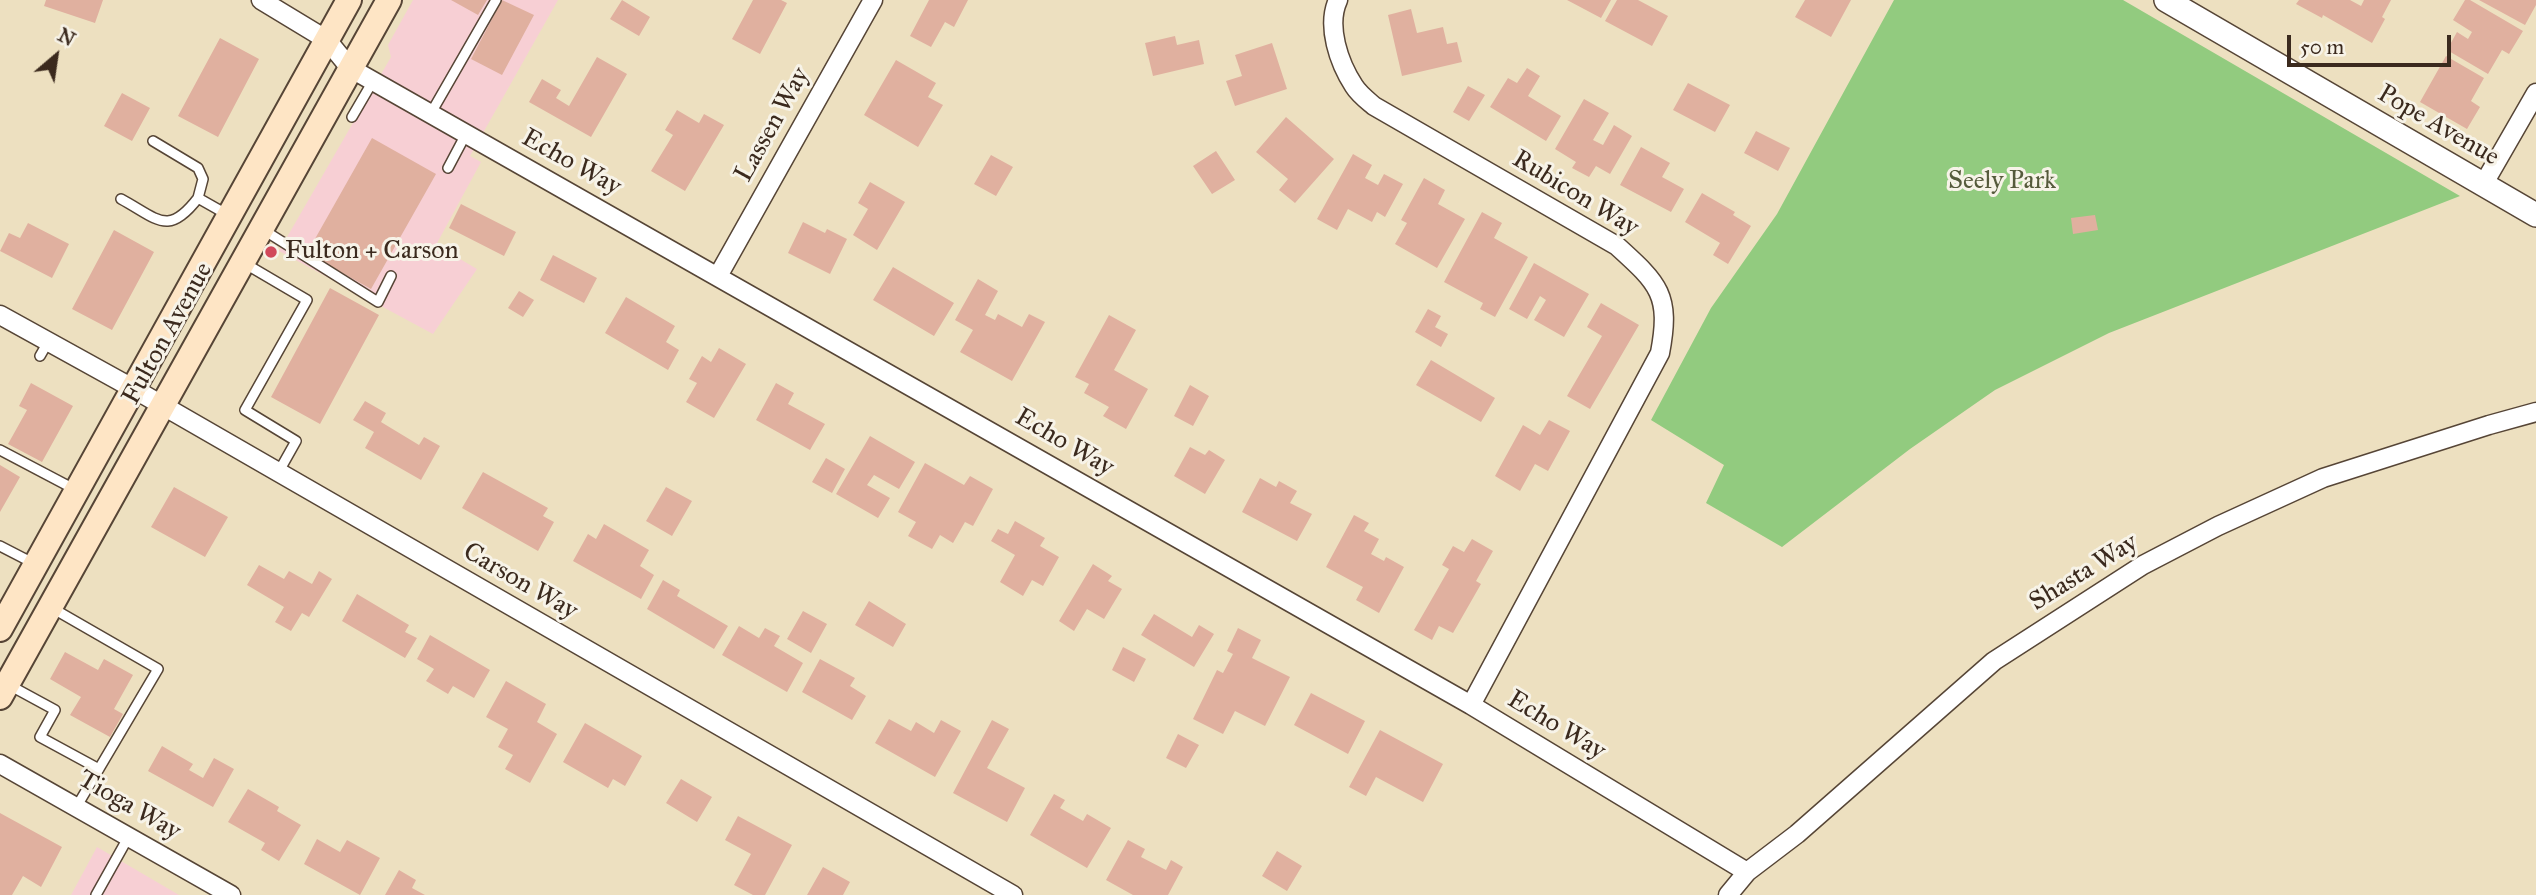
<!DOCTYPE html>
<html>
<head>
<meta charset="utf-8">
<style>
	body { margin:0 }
	#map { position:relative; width:2536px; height:895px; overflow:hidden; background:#ede0c0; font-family:"IM FELL Great Primer",serif }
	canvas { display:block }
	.north { position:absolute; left:21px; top:21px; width:70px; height:70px; -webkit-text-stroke:5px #f7f3e8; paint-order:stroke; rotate:29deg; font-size:19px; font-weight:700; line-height:28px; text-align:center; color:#3b2a1e }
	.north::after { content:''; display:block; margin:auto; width:24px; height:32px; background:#3b2a1e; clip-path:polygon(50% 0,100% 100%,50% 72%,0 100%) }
	.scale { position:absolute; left:2287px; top:35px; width:164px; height:32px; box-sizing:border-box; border:4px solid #3b2a1e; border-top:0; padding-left:9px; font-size:21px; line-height:24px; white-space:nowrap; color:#3b2a1e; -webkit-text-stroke:5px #f7f3e8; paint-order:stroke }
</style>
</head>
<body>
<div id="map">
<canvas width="2536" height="895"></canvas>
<div class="north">N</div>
<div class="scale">50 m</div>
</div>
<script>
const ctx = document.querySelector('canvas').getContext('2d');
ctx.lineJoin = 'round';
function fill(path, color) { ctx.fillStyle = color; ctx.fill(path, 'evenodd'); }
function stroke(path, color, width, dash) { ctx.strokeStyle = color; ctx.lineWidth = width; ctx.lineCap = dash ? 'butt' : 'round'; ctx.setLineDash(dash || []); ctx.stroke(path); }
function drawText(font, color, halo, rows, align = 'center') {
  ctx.font = font + ' "IM FELL Great Primer",serif'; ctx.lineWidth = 6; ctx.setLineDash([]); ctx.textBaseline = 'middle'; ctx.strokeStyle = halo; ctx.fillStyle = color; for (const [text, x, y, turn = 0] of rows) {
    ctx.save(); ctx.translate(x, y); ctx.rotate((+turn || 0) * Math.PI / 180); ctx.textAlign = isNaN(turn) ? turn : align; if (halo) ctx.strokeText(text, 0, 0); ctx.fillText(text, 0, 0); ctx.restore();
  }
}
fill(new Path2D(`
	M413,0H558L470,156L481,162L436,245L477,269L433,334L279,251L391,57L388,45Z
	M97,847L179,895H71Z`), '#f7cfd4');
fill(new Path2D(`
	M1894,0H2123L2460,196L2109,333L1995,390L1910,449L1782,547L1706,503L1724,465L1651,420L1711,308L1777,214Z`), '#92cb7f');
fill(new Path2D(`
	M46,0H103L95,23L44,6Z
	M451,0H487L478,15Z
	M502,0L534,15L502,75L471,59Z
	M622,0L650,17L639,36L610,19Z
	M753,0H781L787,3L760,54L732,39Z
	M929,0H968L954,27L945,22L931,47L910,36Z
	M1567,0H1611L1601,18Z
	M1617,0H1638L1668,16L1652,46L1605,21Z
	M1805,0H1851L1831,37L1795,17Z
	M2299,0H2350L2361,6L2364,0H2391L2382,17L2385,19L2372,43L2323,15L2322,18L2296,4Z
	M2465,0H2470L2523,31L2509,54L2502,50L2488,74L2447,50L2457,32L2468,39L2472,32L2453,20Z
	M2479,0H2536V5L2525,25Z
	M1411,9L1417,33L1443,27L1447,44L1457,42L1462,62L1402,76L1388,15Z
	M1175,36L1177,45L1199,40L1204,64L1153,76L1145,43Z
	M220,38L259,59L218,137L178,116Z
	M1272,43L1287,89L1235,106L1226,81L1242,76L1235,55Z
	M2446,56L2484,78L2471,101L2480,107L2467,129L2420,102Z
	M597,57L627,74L591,137L529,102L542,79L561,90L556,98L569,106Z
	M896,60L936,83L928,97L943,105L918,147L864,115Z
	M1527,68L1540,76L1528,96L1561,116L1546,141L1490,107L1508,78L1517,83Z
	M1688,83L1730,105L1715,132L1673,110Z
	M1468,86L1485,95L1469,121L1453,112Z
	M122,93L150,108L132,141L104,126Z
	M1584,99L1609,113L1593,140L1603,145L1614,125L1632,136L1610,174L1596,166L1589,177L1572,168L1576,162L1555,149Z
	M677,110L699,123L704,114L724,125L685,191L651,171L673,135L665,130Z
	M1286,117L1334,159L1295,203L1279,190L1288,179L1256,152Z
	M1756,131L1790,148L1778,171L1744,153Z
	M372,138L436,174L371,289L307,253Z
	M1641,147L1670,163L1662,177L1684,189L1671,212L1620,185Z
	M1216,151L1235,180L1212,194L1193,166Z
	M1353,154L1372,165L1365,178L1378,185L1384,174L1403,184L1385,217L1377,212L1372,222L1348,209L1337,230L1317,219Z
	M991,155L1013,167L996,196L974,184Z
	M1424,178L1445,190L1438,204L1465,219L1437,268L1395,244L1407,223L1401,220Z
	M870,182L905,202L877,250L853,235L868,209L858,203Z
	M1702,193L1735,212L1733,215L1751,226L1728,264L1713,255L1720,243L1685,222Z
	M461,204L516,232L504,256L449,228Z
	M1482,212L1502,223L1494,238L1528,257L1495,317L1480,309L1483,303L1444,282Z
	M2095,215L2098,230L2073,234L2071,218Z
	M803,222L825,233L827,229L847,239L830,274L788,253Z
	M28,223L69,244L52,278L0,251L9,233L20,238Z
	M114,230L154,252L112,330L72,309Z
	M553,255L597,278L584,303L540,280Z
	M1534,263L1589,294L1564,337L1534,320L1546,300L1540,296L1527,319L1509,309Z
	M893,267L954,303L934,336L873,300Z
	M978,279L998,291L985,315L995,320L998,314L1022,327L1029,314L1045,322L1012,381L960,352L973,330L955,320Z
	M330,288L379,315L320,424L271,397Z
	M519,291L534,300L523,317L508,308Z
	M626,297L675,326L666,342L679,350L668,370L605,333Z
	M1601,303L1639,325L1590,409L1567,396L1602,336L1587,327Z
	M1428,309L1441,316L1435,327L1448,334L1441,347L1415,332Z
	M1109,315L1136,330L1114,370L1148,389L1126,429L1103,416L1109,407L1084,393L1089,384L1075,377Z
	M719,348L746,364L714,418L686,402L697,383L689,379L702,356L711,362Z
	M1431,360L1495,398L1481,422L1416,385Z
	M31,383L73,406L42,462L8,444L27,410L19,406Z
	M776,383L794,393L788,404L825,424L810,450L756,420Z
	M1190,385L1209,396L1193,426L1174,416Z
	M365,401L386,413L381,422L419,445L424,437L440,446L421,480L365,448L374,432L353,420Z
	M1549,420L1570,431L1548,471L1535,464L1520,491L1495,476L1523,425L1540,435Z
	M870,436L915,462L899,489L874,475L867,485L890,498L878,518L836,494Z
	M1190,447L1205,455L1209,450L1225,460L1205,494L1174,476Z
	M826,458L845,469L832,493L812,482Z
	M925,463L964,485L970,476L993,489L973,526L965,522L953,543L940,535L932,549L908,536L916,522L898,512Z
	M0,465L20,477L0,512Z
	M483,472L548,508L543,516L554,522L538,551L462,508Z
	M1260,478L1276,487L1279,481L1297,491L1290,503L1312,514L1297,541L1242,512Z
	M174,487L228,517L205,557L151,527Z
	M666,487L692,501L672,536L646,521Z
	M1354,515L1369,523L1364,531L1379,539L1371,554L1384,561L1386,557L1404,567L1379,613L1356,600L1363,587L1326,567Z
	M1015,521L1045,538L1040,546L1059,557L1043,586L1032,580L1023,596L1000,582L1015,555L991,541L998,529L1008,534Z
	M604,524L649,550L640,566L654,575L641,599L573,561L588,534L596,539Z
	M1472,539L1493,551L1476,581L1481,584L1453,633L1439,626L1432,640L1414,630L1449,569L1442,565L1453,546L1464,552Z
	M1093,564L1112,576L1108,581L1122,589L1104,619L1087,609L1074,631L1059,621Z
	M259,565L284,579L289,571L312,584L319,571L332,579L309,617L302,613L291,631L275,622L284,607L247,585Z
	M663,580L680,590L677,596L728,626L714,649L647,609Z
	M357,594L409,625L405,632L417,638L405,658L342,621Z
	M869,601L906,624L893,647L855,625Z
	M803,611L827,624L811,653L787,639Z
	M1154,614L1192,637L1199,625L1214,634L1194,667L1141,635Z
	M739,626L759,638L765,628L780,636L774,646L803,663L787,692L722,655Z
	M1238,628L1261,640L1252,658L1290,677L1265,726L1235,711L1223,734L1193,719L1217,670L1223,673L1233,654L1227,651Z
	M430,635L490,670L474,698L453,686L448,694L426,681L434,669L417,659Z
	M1123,647L1146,659L1134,682L1112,670Z
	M65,652L98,670L104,659L133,675L114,709L123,714L110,737L70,715L81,697L50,679Z
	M820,659L855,678L850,686L866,696L852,720L802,692Z
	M506,681L546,704L537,722L557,734L530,783L505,769L513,755L498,747L508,729L486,717Z
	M1311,693L1365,721L1348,754L1294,725Z
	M889,719L911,731L916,722L934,733L941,720L961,731L935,777L875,743Z
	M992,720L1009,729L987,768L1025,788L1007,822L953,793Z
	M585,723L642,756L625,786L613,779L608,788L563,762Z
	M1380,730L1443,764L1423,802L1376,777L1366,796L1349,787Z
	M1178,734L1199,745L1186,768L1166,758Z
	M162,746L193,764L189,770L203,778L214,758L234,769L213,807L148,771Z
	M681,779L712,797L697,822L666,803Z
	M248,789L279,807L277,811L301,825L279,861L261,850L265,843L228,822Z
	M1054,794L1065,800L1060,808L1083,821L1087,814L1111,828L1087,868L1030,835Z
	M0,813L62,847L41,887L23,876L12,895H0Z
	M738,816L792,845L765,895H753L734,885L751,854L725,840Z
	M317,839L340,852L347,840L380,858L360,895L304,864Z
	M1128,840L1145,849L1141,857L1166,870L1171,860L1183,867L1168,895H1133L1106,880Z
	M1277,851L1302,866L1287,891L1262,876Z
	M823,867L850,882L843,895H807Z
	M399,870L416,880L412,888L425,895H385Z`), '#e0b09f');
const service = new Path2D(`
	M431,113L496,0
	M352,117L373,81
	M153,141L198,168L203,179L198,198L228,215
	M448,168L466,134
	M121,199C158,219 168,237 198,198
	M262,229L378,302L391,276
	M244,263L307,300L245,410L296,441L278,473
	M40,356L48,342
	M0,450L76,490
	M0,546L33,563
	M52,608L158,669L77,806
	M9,685L55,710L40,737L99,769
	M96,895L129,836`);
const minor = new Path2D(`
	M261,0L327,40L350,68L1471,705L1747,872
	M1338,0C1326,26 1339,63 1354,86C1359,94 1367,100 1374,106L1617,246C1659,284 1671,295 1660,353L1471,705
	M2483,185L2536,93
	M718,276L873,0
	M0,315L134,389L1013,895
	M0,764L231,895
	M1728,895L1747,872L1797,834L1994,661L2143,565L2218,526L2323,478L2489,425L2536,412`);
const tertiary = new Path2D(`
	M2166,0L2536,215`);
const secondary = new Path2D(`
	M0,629L349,0
	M0,697L389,0`);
stroke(service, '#564536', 12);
stroke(minor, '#564536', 21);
stroke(tertiary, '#564536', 26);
stroke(secondary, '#564536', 28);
stroke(service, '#fff', 9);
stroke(minor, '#fff', 18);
stroke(tertiary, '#fff', 23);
stroke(secondary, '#fee5c5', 24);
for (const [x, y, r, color] of [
	[271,252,7,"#d1495b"]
]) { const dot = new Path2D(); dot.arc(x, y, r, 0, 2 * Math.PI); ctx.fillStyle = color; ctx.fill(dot); stroke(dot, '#f7f3e8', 2.5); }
drawText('26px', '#3b2a1e', '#f7f3e8', [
	["Lassen Way",773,125,-61],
	["Pope Avenue",2438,126,30],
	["Echo Way",571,163,29],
	["Rubicon Way",1575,194,31],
	["Fulton Avenue",168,334,-61],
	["Echo Way",1064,443,30],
	["Shasta Way",2084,573,-32],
	["Carson Way",520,582,30],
	["Echo Way",1556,726,31],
	["Tioga Way",129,806,30]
]);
drawText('26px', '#555a3b', '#f7f3e8', [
	["Seely Park",2002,182]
]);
drawText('26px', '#3b2a1e', '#f7f3e8', [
	["Fulton + Carson",285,252]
], 'left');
</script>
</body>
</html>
